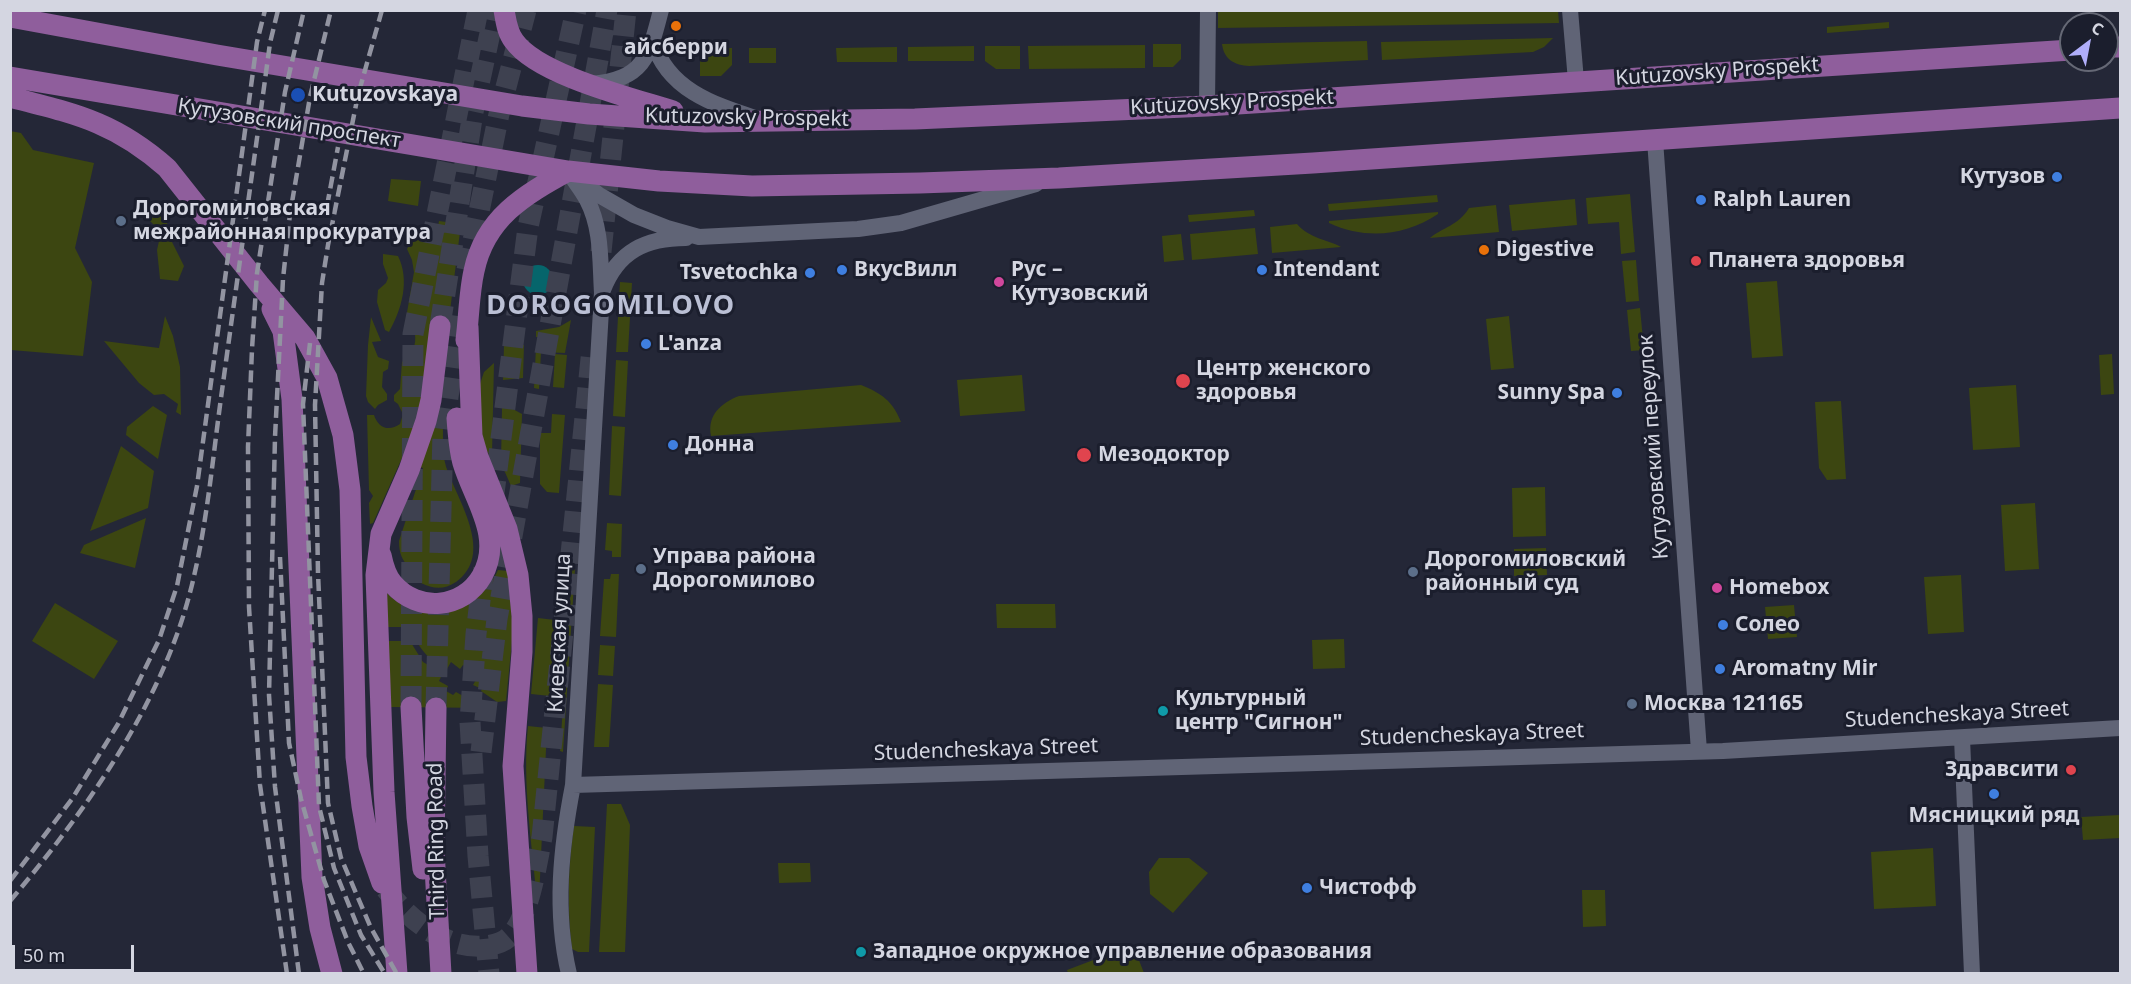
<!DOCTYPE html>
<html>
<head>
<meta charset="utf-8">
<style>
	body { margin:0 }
	#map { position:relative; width:2131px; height:984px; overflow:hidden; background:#242737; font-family:"Noto Sans",sans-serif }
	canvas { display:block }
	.frame { position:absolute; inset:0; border:12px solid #d4d6e1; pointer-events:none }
	.north { position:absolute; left:2059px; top:12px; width:60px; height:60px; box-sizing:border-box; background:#1b1e2d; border:2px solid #656875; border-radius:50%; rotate:32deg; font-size:16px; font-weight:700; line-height:24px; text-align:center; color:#d4d6e1 }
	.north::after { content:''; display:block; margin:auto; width:21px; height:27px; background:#b0aefa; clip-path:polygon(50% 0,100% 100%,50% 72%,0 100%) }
	.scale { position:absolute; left:12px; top:945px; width:122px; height:27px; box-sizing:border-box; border:3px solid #d4d6e1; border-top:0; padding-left:8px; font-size:18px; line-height:21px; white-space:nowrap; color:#d4d6e1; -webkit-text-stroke:4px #1b1e2d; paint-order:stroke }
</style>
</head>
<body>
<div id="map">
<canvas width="2131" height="984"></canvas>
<div class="frame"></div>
<div class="north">С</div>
<div class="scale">50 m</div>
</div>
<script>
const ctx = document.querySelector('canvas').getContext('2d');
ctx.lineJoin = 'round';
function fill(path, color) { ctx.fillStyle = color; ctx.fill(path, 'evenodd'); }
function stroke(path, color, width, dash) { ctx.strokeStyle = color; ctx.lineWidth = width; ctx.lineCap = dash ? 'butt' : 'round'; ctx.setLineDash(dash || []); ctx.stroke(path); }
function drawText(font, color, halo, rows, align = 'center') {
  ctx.font = font + ' "Noto Sans",sans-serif'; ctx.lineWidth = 6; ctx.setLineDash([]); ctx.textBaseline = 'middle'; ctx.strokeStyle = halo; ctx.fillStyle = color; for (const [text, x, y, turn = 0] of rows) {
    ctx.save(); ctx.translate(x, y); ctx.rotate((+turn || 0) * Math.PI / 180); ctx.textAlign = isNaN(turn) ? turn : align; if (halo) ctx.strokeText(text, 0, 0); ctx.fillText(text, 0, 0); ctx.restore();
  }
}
fill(new Path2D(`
	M1558,10L1559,23L1218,28V11Z
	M1889,22V28L1827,33V27Z
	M1553,38L1544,47L1533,52L1382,60L1381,42Z
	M1367,41L1368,60L1249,66C1235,65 1224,60 1222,44Z
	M1153,44H1181V59L1173,67H1153Z
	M1145,45V68L1029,69L1028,46Z
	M974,46V61H908V47Z
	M985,46H1020V69H996L985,61Z
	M897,47V62H837L836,48Z
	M700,48H732V65L721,76H700Z
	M749,48H776V63H749Z
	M10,131L21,133L33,150L94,163L75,248L92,282L83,356L11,350Z
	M391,179L421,181L418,206L388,201Z
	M1630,194L1635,252L1621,254L1619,222L1588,224L1586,198Z
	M1437,195L1438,202L1329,211L1328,204Z
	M1575,199L1577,225L1512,231L1509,205Z
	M1496,205L1499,232L1430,238C1443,227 1458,226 1469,208Z
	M1254,210L1255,216L1189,222L1188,215Z
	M149,211L165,214L171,240L184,266L178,281L160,279L157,250L161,232L150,221Z
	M1438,212V214C1405,236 1366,240 1329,223V221Z
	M439,221L461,224L448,327L422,397L410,440L373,523L370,524L369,503L373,496L369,490L367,415H374C378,428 389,432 400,424L403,414L398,404L394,401V395L400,389L402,362C415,353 418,341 413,326L405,324L414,272L412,260L407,249L413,238L405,233L406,228L437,232Z
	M1297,224C1310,239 1327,239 1341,247L1272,253L1270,227Z
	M1255,228L1258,254L1192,260L1190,234Z
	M1181,234L1184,260L1164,262L1162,236Z
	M383,254L398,256C410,280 402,309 389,332L385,330L377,302L378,290L386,283L388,278L383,264Z
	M1636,260L1639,301L1626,302L1622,261Z
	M1777,281L1783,356L1752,358L1746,283Z
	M620,282L632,283L628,352H616Z
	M1640,308L1644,350L1631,351L1627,310Z
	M165,316L173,336L180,367L181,415L176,412L178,404L164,394L154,395L139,383L104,341L159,348Z
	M1509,316L1514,368L1491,370L1486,319Z
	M371,317L381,341L372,342L378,357L389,361L388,369L383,372L382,387L387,394V400L378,405L375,409L368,402L366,396L368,345Z
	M571,320L565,353L541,352L539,389L534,388L536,347H539V337H536V331L559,327Z
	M504,345H524L523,378L503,380Z
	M555,354L567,355L564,388L553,387Z
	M2112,354L2114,394L2101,395L2099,355Z
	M616,360L628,361L625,417L613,416Z
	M494,363L492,455H489L481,439L480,384L484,372Z
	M1022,375L1025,411L960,416L957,380Z
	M861,385C881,393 893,401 901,422L711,436C707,415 721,403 739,396Z
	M2016,385L2020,447L1973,450L1969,388Z
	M1841,401L1846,479L1827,480L1819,468L1815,402Z
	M153,406L167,415L158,459L126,435L127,427Z
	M502,408H511L522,414L520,483L511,486L501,463Z
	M552,414L565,415L559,493L547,492L540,484V433H551Z
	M435,425L443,427C443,442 442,458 448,472C460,504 494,555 456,582C444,590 433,589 421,583L422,575C407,567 399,560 399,541L423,468L420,467Z
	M612,426L625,427L621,496L609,495Z
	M121,446L154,471L148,508L90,531Z
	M1545,487L1546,536L1513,537L1512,488Z
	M2035,503L2039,569L2005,571L2001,505Z
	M146,518L135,568L80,553L84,545Z
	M607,523L622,524L621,557H612V551L605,550Z
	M1546,548L1547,575L1514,576V549Z
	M572,569H575L563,752L560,751Z
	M498,570L508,571L513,631L506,701L497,702L481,691L482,689L473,685L477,678L468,674L470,669L463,665L460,669L451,662L447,669L440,662L438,664C425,656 414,642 413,627H387L385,591C420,630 478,615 498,570Z
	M611,574H619L616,637L600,636L604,579H610Z
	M1961,575L1964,632L1928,634L1924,577Z
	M55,603L118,641L94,679L32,641Z
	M996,604H1055L1056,628H997Z
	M1794,605L1797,637L1768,639L1765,607Z
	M538,618L555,620L550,696L531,694Z
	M1344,639L1345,668L1313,669L1312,640Z
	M388,641H410L423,662L435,669L434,672L441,677L439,681L448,686L446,691L453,695L456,692L465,697L468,693L476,699L478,697L491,705V708L391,707Z
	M600,645L615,646L613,676L598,675Z
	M598,684L613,685L609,747H594Z
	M528,726L547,728L539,899L537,901C532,843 522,783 528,726Z
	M607,804H621L630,825L625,952H599Z
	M2120,815V838L2083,840L2081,817Z
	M574,826L595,827L589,952H578L572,949C567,908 568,867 574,826Z
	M1933,848L1936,906L1874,909L1871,852Z
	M1159,858H1189L1208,873L1173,913L1150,894L1149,872Z
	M778,863H810L811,882L779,883Z
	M1582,890H1605L1606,926L1583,927Z
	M1133,945L1144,973H1068L1067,970Z`), '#3c4611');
fill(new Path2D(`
	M523 280a15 15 0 1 1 30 0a15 15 0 1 1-30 0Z`), '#06656b');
stroke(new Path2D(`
	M601,252L626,10
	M467,270L499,114L526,10
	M440,326L473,112L495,10
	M493,501L528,227L576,10
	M484,568L476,634L470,722L478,856L489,974
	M411,707L413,334L478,10
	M436,708L443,432L460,313
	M481,752L497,619L607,10
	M386,889C408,919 445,950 485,946C493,945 503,943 510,936C529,918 537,862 542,837L592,349`), '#3e4150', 21, [21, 10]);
stroke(new Path2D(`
	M1570,10L1576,81
	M653,41C667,89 712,104 755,118
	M591,84C644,79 649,57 661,10
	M1207,106L1208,10
	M1655,140L1699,751
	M568,171C574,181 582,190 587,200C602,228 600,262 602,293L573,785C561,847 554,911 569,974
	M579,179L599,195L634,215L667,228L699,237L858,229L901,223L1036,184
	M603,290C618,251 646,238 686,238
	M1962,738L1972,974
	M573,785L1723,751L2120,728`), '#606476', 16);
stroke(new Path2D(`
	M504,10C506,21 507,32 514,41C538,75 632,98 673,111
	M10,17L217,55L522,106L589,114L705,122L915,119L1207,106L2071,50
	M2107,47H2120
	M10,77L568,171L659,181L752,186L920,183L1059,178L1313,163L2120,108
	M10,97C76,114 115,122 167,168L259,284L305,338L327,378L343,435L350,490L356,757L362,806L369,846L382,883
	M272,309L283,331L292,399L312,877L320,928L332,974
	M468,327L472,436L478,457L507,529L518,575L522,616V652L513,766L527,974
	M466,340C469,317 469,293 474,271C485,218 524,195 568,171
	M381,555C383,565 386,576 393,584C418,613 463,609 482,576C504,537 474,500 463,463C459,448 458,433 457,418
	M411,707L417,817L423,869
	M436,708L434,850L441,974
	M397,974L384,792L376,575L381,534L409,470L426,421L431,400L440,326`), '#8f5e9c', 21);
stroke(new Path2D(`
	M382,10L358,95L328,245L322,283L315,405L318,573L328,803L341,858L371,928L397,974
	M327,206L338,147
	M310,343L303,404L319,806L334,868L361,935L385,974
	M280,557L289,743L301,799L324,880L348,942L364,974
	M10,881L72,799L118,724L159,640L177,586L197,486L257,42L265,10
	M10,901C75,824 141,733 176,637C204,562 210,478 221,398C237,280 254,162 270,43L278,10
	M287,974L260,785L249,607L248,447L252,349L257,273L285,92L304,10
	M299,974L275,787L269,695L275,437L283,279L290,214L310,97L331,10`), '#9294a1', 4.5, [12, 6]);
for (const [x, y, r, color] of [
	[676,26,6,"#e8710a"],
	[298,95,8,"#1a4fb4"],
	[2057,177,6,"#3f7fe0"],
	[1701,200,6,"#3f7fe0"],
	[121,221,6,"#5c6f8a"],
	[1484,250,6,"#e8710a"],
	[1696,261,6,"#e0444e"],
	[842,270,6,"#3f7fe0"],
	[1262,270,6,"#3f7fe0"],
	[810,273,6,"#3f7fe0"],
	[999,282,6,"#d1479c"],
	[646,344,6,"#3f7fe0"],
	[1183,381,8,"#e0444e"],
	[1617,393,6,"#3f7fe0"],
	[673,445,6,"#3f7fe0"],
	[1084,455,8,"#e0444e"],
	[641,569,6,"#5c6f8a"],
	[1413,572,6,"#5c6f8a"],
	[1717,588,6,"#d1479c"],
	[1723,625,6,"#3f7fe0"],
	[1720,669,6,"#3f7fe0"],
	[1632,704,6,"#5c6f8a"],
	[1163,711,6,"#0f9aa8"],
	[2071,770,6,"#e0444e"],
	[1994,794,6,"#3f7fe0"],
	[1307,888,6,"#3f7fe0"],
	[861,952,6,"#0f9aa8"]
]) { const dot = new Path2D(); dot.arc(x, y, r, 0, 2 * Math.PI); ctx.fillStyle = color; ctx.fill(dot); stroke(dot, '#1b1e2d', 2); }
drawText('bold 21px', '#d4d6e1', '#1b1e2d', [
	["айсберри",676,48,"center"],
	["Kutuzovskaya",312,95],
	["Кутузов",2045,177,"right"],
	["Ralph Lauren",1713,200],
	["Дорогомиловская",133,209],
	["межрайонная прокуратура",133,233],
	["Digestive",1496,250],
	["Планета здоровья",1708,261],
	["ВкусВилл",854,270],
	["Рус –",1011,270],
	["Кутузовский",1011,294],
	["Intendant",1274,270],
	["Tsvetochka",798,273,"right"],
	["L'anza",658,344],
	["Центр женского",1196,369],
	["здоровья",1196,393],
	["Sunny Spa",1605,393,"right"],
	["Донна",685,445],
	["Мезодоктор",1098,455],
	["Управа района",653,557],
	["Дорогомилово",653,581],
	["Дорогомиловский",1425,560],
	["районный суд",1425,584],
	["Homebox",1729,588],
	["Солео",1735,625],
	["Aromatny Mir",1732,669],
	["Культурный",1175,699],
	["центр \"Сигнон\"",1175,723],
	["Москва 121165",1644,704],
	["Здравсити",2059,770,"right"],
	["Мясницкий ряд",1994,816,"center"],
	["Чистофф",1319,888],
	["Западное окружное управление образования",873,952]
], 'left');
drawText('21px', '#d4d6e1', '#1b1e2d', [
	["Kutuzovsky Prospekt",1717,72,-4],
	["Kutuzovsky Prospekt",1232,103,-3],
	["Kutuzovsky Prospekt",747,118,1],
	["Кутузовский проспект",289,124,9],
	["Кутузовский переулок",1654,447,-94],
	["Киевская улица",560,633,-87],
	["Studencheskaya Street",1957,715,-3],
	["Studencheskaya Street",1472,735,-2],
	["Studencheskaya Street",986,750,-2],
	["Third Ring Road",437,841,-91]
]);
ctx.letterSpacing = '1.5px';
drawText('bold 27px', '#bbc0d5', '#1b1e2d', [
	["DOROGOMILOVO",611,306]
]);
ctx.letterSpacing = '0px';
</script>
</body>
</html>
